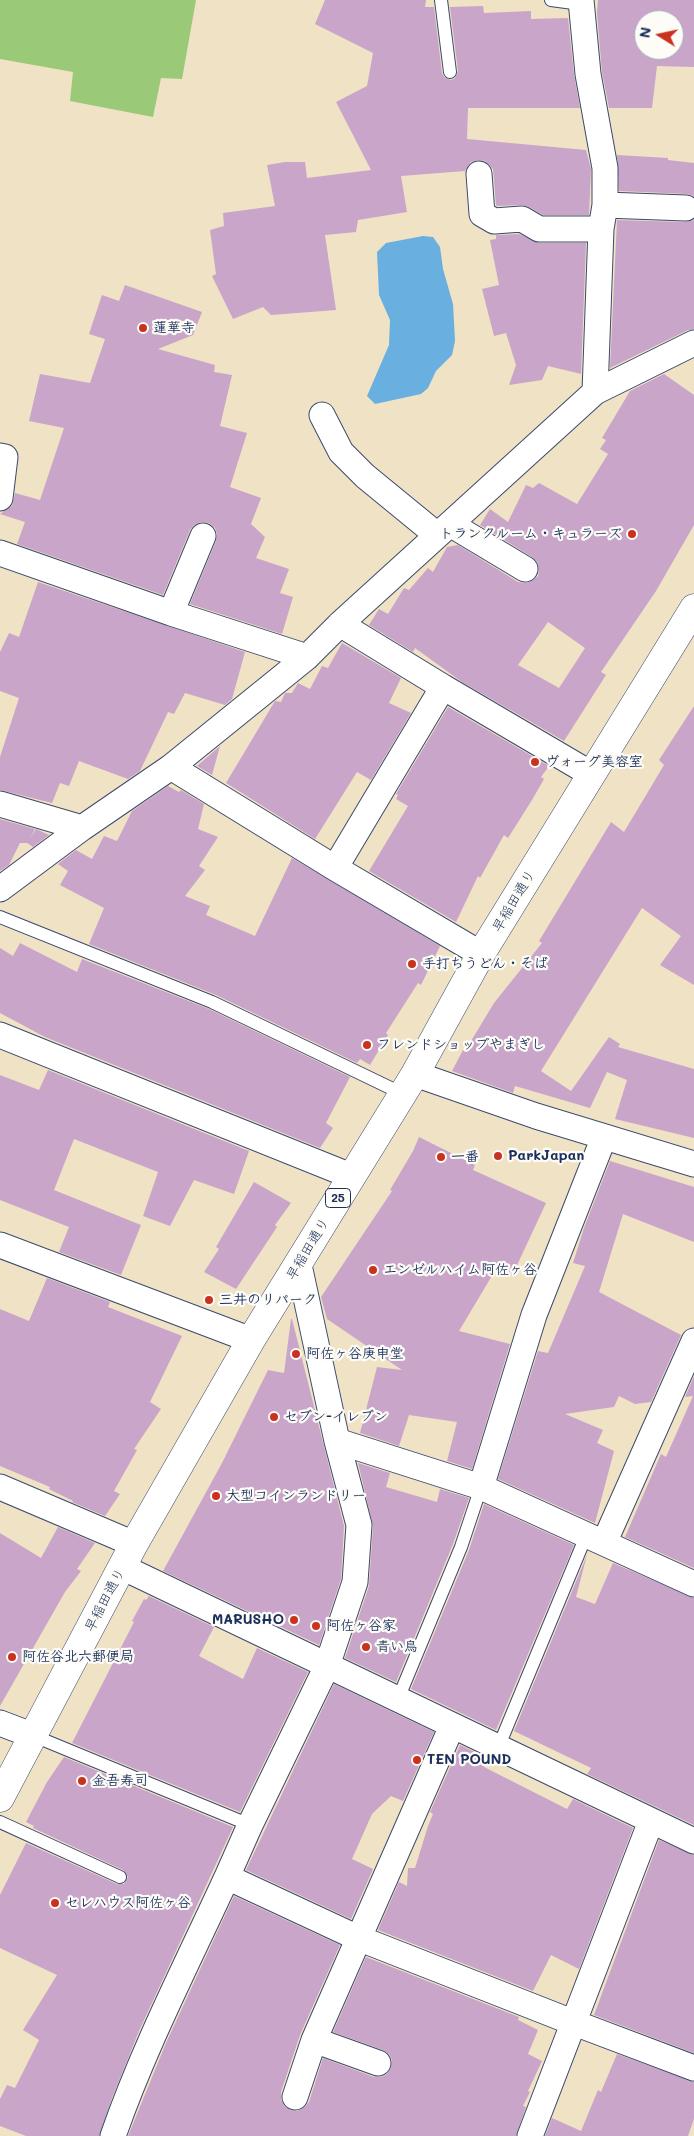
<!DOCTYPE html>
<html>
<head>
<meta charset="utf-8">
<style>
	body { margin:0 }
	#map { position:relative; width:694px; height:2136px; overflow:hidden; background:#f0e2c4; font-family:Mali,sans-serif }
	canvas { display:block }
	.north { position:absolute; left:634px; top:10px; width:50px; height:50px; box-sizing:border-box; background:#fdfcf7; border:1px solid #a3aaba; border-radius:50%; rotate:280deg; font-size:14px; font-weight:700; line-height:20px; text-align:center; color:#1b2f5e }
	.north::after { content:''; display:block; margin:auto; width:18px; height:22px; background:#c8321e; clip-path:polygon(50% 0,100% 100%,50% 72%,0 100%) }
</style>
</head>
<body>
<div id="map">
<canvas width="694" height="2136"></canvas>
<div class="north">N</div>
</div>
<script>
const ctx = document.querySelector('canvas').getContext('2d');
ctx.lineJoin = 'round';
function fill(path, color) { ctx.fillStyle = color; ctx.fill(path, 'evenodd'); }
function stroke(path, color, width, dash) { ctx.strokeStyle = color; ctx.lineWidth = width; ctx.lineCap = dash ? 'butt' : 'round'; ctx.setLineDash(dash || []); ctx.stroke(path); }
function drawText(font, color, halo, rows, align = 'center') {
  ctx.font = font + ' Mali,"Klee One",sans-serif'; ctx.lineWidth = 4.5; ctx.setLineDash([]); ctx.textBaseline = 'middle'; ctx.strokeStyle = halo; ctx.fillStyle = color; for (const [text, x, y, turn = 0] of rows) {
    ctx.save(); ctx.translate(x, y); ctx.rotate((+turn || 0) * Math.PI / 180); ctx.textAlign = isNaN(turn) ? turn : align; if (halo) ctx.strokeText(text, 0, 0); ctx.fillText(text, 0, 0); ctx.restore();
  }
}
fill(new Path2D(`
	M0,0H196L182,79L161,78L153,117L70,101L73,72L0,59Z`), '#9ac978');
fill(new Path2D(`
	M423,236L433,237L440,247L443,269L453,304L455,341L452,355L436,371L428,388L421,394L375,404L367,396L389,345L390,320L379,295L377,252L386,243Z`), '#69afdf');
fill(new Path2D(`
	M325,0H426L425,7H434L442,73L444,77L451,80L455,78L458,71L450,7L483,6L484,13L531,11V19L568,18L574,75L580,108H468L467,139L586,150L591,169L589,215H543L529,207L522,205L497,206L496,205L493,169L485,161L478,160L471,162L465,171L401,176L407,212L358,220L356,232L325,235L336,310L271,315L263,307L233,319L212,276L216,274L210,230L224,226L223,213L275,206L267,165L285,162H305L307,178L371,170L336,102L367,86L373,53L315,24Z
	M598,0H694V67L657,66L652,108H609L602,72L597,13ZM644,20H674V50H644Z
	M617,155L668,158V160L694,163V196L687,194L619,191Z
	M617,220L685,222L694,220V329L688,330L610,368Z
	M519,234L539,243H586L581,374L548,366L542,380L509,385L516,365L506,333L494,336L482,289L499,285L490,240L496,239V235Z
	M125,285L202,312L193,335L158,349L215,365L214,372L232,375L220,426L247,433L230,487L261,498L251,524L265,537L256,558L289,569L280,593L293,597L282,634L190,604L216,541L217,534L215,528L209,523L201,522L194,525L190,530L163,595L17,544L25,522L0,514L12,506L15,493L40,500L64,428L29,421L40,374L90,383L105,339L89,334L102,295L119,301Z
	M664,374L694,395V525L656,591L601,672L606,675L564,741L462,682L415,648L413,652L369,625L379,609L388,614L404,588L409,590L428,568L433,572L447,547L458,545L518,582L525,583L532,581L538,576L539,570L537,562L532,557L480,525L490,509L508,522L526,485L533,488L539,483L577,504L608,454L600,449L606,440L602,438L630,391ZM548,622L585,648L559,688L518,665Z
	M38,582L245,652L232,699L225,705L185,693L174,714L168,712L140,771L128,779L79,761L69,786L60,783L52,803L0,790V757L19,698L0,691V652L9,633L19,637Z
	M342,643L401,678L389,703L411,713L371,780L357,772L315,839L226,783L275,701L281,702L285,693H292L298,683L310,689L322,666L328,668Z
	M694,706V985L660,965L681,936L642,908L541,1071L571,1091L609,1037L620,1044L618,1047L694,1069V1138L615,1119L627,1080L607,1072L590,1108L515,1086L513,1093L452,1071L463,1050L465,1051L494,1003L542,943L539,941L611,822L624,832L664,765L659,760Z
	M448,707L549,766L541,777L544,779L532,800L508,838L504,835L480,878L478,876L456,922L369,871L408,806L396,799L398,795L396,794Z
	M220,746L212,775L197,766Z
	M168,786L179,792L181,790L204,804L198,829L218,837L199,866L205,870L185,896L210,906L206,915L255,936L292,858L440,946L421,985L418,983L386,1033L388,1035L370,1065L360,1059L357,1063L216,995L89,944L104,908L60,885L68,871L58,864L76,850L92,859L104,836L117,841L132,811Z
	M0,819L35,829L30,839L36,829L49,835L33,847L27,843H20L9,865L0,871Z
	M20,943L77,972L82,959L209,1009L350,1077L326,1123L333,1128L320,1148L45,1037L0,1013V948L13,956Z
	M48,1070L249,1151L234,1194L194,1180L170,1226L143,1216L158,1172L74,1139L54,1190L141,1225L121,1275L59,1252L69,1227L0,1200V1075L39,1090Z
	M419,1137L475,1165L473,1170L546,1203L512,1276L496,1269L459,1331L510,1344L472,1469L447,1461L457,1422L409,1415L399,1446L360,1433L377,1367L402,1370L327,1319L321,1297L392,1191L390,1190L413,1151Z
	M610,1161L694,1187V1242L623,1214L599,1292L681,1335L651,1402L635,1404L619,1396L614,1407L565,1414L603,1430L597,1443L614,1451L595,1523L498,1479L538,1351L548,1353L585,1266L573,1263L584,1228Z
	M254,1182L291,1203L275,1225L277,1227L236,1289L204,1272L219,1249L216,1247Z
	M47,1278L110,1302L108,1307L182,1336L150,1402L161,1409L134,1449L137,1450L114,1491L120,1494L105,1516L72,1502L73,1501L49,1489L50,1487L0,1466V1309L29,1321Z
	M291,1319H292L344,1526L341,1579L319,1645L163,1571L222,1463L268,1370L284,1373Z
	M694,1376V1568L625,1537L661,1454L666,1457L693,1396L685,1397Z
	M358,1463L390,1473L386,1487L437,1502L440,1489L469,1498L453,1544L396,1682L345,1658L369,1586L373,1526Z
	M484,1504L574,1545L496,1730L411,1689L469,1550Z
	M58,1527L95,1543L77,1569L81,1571L65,1592L0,1706V1533L41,1558Z
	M587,1555L576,1597L595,1604L613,1563L694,1598V1825L587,1774L591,1768L514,1731Z
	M149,1596L214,1627L199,1656L243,1679L257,1648L308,1672L240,1812L72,1743L134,1622L132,1621L144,1599L146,1600Z
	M334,1684L434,1732L403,1801L391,1796L372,1814L352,1859L373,1869L351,1919L246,1870Z
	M460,1745L489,1759L484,1767L567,1809L573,1799L633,1828L579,1969L551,1955L533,1991L378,1930L399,1882L407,1886L408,1868H415L428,1826L433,1814L430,1812Z
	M64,1757L233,1827L139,2031L112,2098L99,2136H26L0,2126V2099L7,2085L15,2088L39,2040L23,2030L57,1975L0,1948V1895L26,1843L117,1884H124L128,1877L123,1870L33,1828L34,1826L26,1822L47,1782Z
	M659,1840L694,1855V2053L594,2015Z
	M234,1896L340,1945L300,2035L281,2092V2100L285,2107L290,2110L297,2111L305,2107L309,2102L323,2058L374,2077H381L387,2074L391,2068L392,2060L389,2054L383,2050L333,2032L366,1957L519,2017L518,2020L538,2030L528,2054L542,2061L528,2091L530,2092L523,2106L526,2107L516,2136H128L166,2043Z
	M617,2054L694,2082V2119L688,2136H545L552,2118L581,2131L598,2090L601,2092Z`), '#c9a5ca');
const lane = new Path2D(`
	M441,0L450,72
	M551,0L581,4
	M0,917L212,1002L401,1093
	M398,1699L461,1547L481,1487
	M34,1736L250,1825
	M498,1748L586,1536
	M0,1822L120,1877`);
const street = new Path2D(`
	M581,0L588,74L605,168V205L601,229L595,392
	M479,174L482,214L494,221L522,219L539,229H601
	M605,205L686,208
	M322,415L341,452L365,476L437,535
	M0,456L5,457L0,498
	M450,524L525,569
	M0,553L171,613L307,657
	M171,613L203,536
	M443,687L591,774
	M171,767L335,868L481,954
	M0,804L82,828
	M335,868L443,687L340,624
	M0,889L82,828L171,767L307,657L340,624L595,392L694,343
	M0,1035L351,1176
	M415,1074L536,1116L694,1164
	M0,1245L251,1340
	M337,1441L481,1487L694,1584
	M0,1487L134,1544
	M481,1487L534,1315L604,1137
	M604,1543L694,1341
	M122,1567L694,1841
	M0,1723L34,1736
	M227,1877L250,1825L327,1666L355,1582L359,1525L337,1441L299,1265
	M314,2040L378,2063
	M295,2097L314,2040L452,1726
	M113,2136C144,2047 188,1962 227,1877L358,1938L572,2022L694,2068
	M530,2136L651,1821`);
const primary = new Path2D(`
	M0,1798L134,1544L251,1340L415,1074L481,954L694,608`);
stroke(lane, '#3b4a6d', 14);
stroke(street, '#3b4a6d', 27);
stroke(primary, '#3b4a6d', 29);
stroke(lane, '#fff', 12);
stroke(street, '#fff', 25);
stroke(primary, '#fff', 28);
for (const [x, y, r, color] of [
	[143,328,5,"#c8321e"],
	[632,534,5,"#c8321e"],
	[535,762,5,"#c8321e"],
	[412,964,5,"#c8321e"],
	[367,1045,5,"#c8321e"],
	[498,1156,5,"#c8321e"],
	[441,1157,5,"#c8321e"],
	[373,1270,5,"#c8321e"],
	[209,1300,5,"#c8321e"],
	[296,1354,5,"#c8321e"],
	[274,1417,5,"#c8321e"],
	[216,1496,5,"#c8321e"],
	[294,1620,5,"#c8321e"],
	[316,1626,5,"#c8321e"],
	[366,1647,5,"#c8321e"],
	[12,1657,5,"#c8321e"],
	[417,1760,5,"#c8321e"],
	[82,1781,5,"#c8321e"],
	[55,1903,5,"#c8321e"]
]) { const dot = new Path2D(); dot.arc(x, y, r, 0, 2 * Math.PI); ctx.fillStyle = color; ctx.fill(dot); stroke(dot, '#fdfcf7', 2); }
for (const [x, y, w] of [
	[338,1198,25]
]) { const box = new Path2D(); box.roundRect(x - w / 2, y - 9.5, w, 19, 4); ctx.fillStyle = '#fdfcf7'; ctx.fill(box); stroke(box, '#1b2f5e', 1); }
drawText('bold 12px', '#1b2f5e', null, [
	["25",338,1198]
]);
drawText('bold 14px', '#1b2f5e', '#fdfcf7', [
	["蓮華寺",153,328],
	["トランクルーム・キュラーズ",622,534,"right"],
	["ヴォーグ美容室",545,762],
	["手打ちうどん・そば",422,964],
	["フレンドショップやまぎし",377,1045],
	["ParkJapan",508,1156],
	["一番",451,1157],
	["エンゼルハイム阿佐ヶ谷",383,1270],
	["三井のリパーク",219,1300],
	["阿佐ヶ谷庚申堂",306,1354],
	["セブン-イレブン",284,1417],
	["大型コインランドリー",226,1496],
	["MARUSHO",284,1620,"right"],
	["阿佐ヶ谷家",326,1626],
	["青い鳥",376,1647],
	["阿佐谷北六郵便局",22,1657],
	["TEN POUND",427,1760],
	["金吾寿司",92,1781],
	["セレハウス阿佐ヶ谷",65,1903]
], 'left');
drawText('14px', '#1b2f5e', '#fdfcf7', [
	["早稲田通り",514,901,-59],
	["早稲田通り",308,1249,-59],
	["早稲田通り",105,1600,-62]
]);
</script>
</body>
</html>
